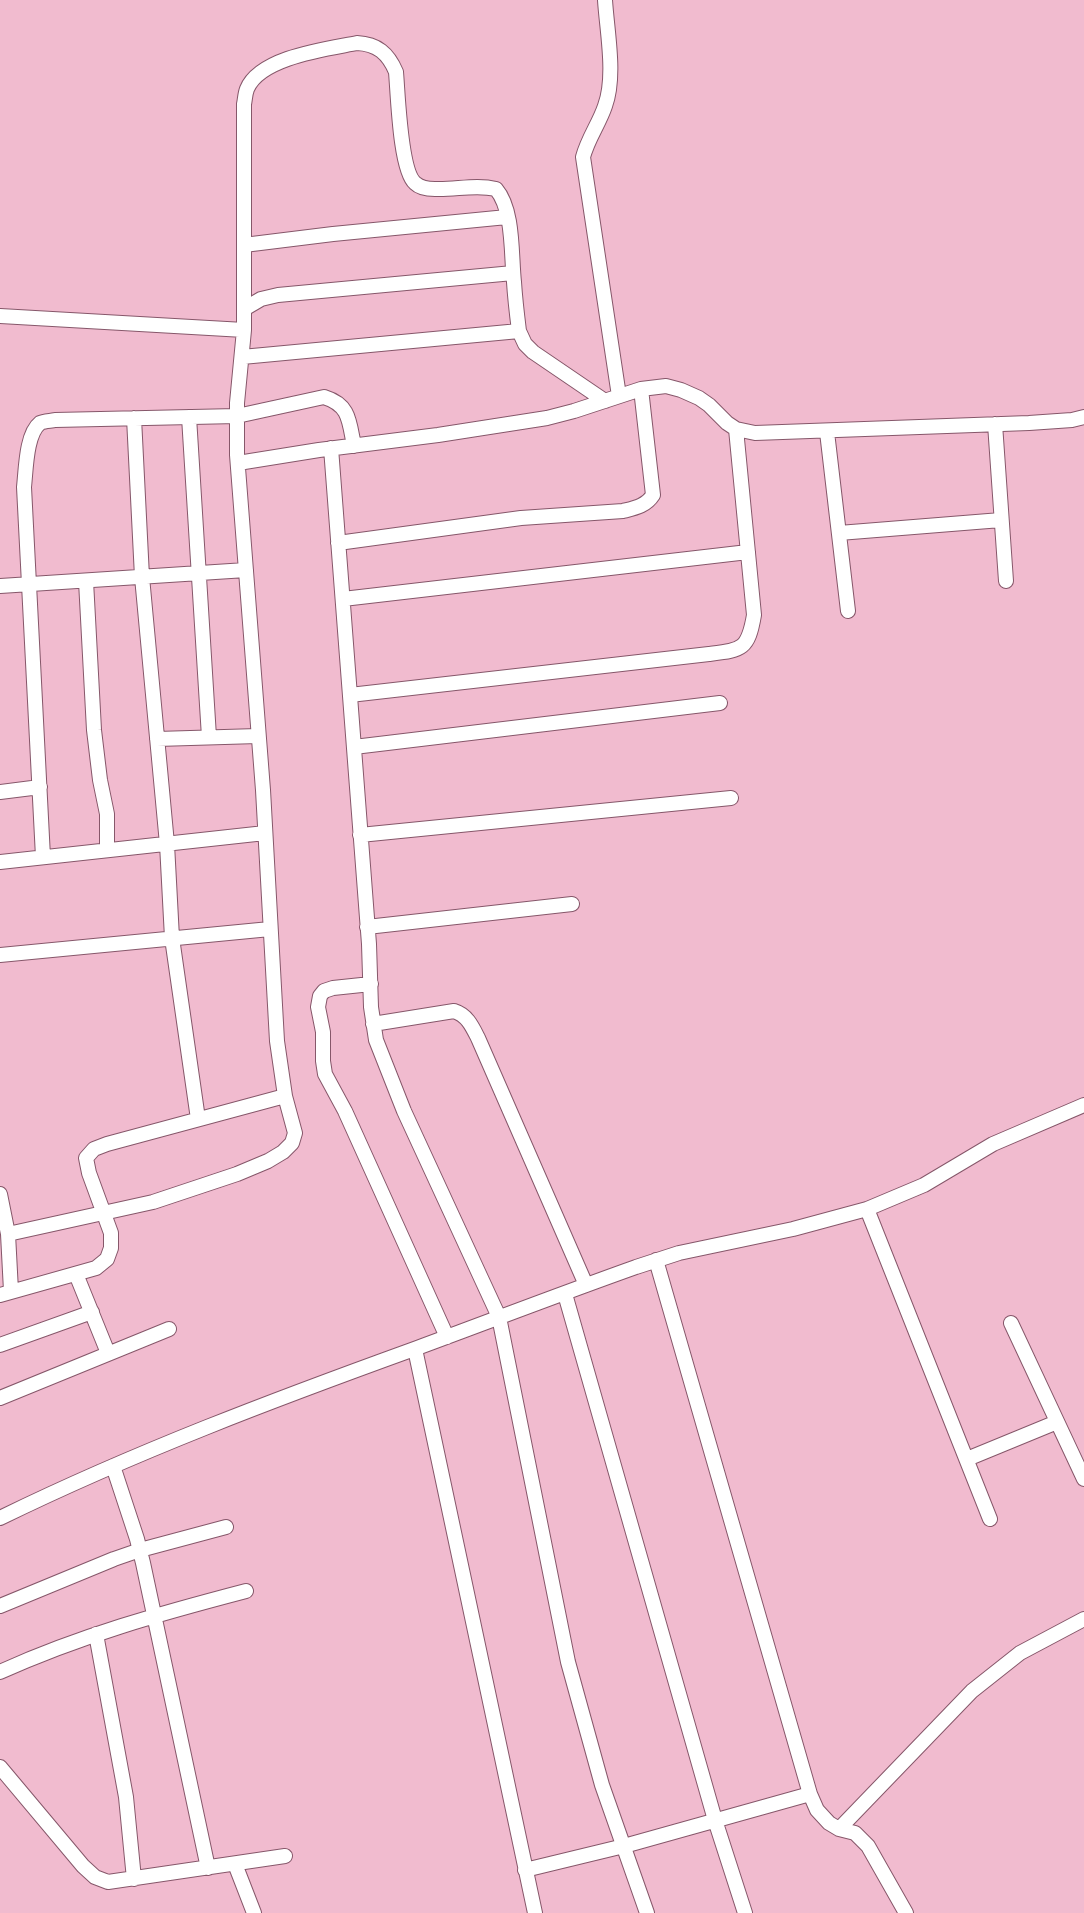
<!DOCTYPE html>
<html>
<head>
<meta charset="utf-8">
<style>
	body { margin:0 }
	canvas { display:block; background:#f1bbcf }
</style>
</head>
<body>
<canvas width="1084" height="1913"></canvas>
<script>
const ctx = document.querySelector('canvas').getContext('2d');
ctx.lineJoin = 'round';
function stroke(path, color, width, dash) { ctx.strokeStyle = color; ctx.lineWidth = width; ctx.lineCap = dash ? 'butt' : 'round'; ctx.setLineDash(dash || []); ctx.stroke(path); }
const street = new Path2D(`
	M605,0C607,32 616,76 605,106C599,124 588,138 583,157L619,396
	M244,245L333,234L507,217
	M244,309L261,299L278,295L513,273
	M0,316L244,330
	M242,357L519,331
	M189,417L209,737
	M134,418L142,577L167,844L172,938L198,1119
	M995,424L1006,581
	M827,432L848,611
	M331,448L369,944L371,1007L376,1040L404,1111L499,1317L568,1662L602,1785L647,1913
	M238,463L319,450L438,435L547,418L574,411L641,389L666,386L681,390L699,398L709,405L727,423L736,429L755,433L1029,423L1072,420L1084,417
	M839,533L1001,520
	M338,543L521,518L623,511C635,508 646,506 653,495L641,389
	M86,581L94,730L100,780L107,814V850
	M0,586L246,570
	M343,599L748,552
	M350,695L709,654C742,650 748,650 754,615L736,429
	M157,739L258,736
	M354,747L720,703
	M0,792L40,787
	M360,835L731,798
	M43,857L24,487C26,470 26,434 40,423C44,421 51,421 55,420L237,416L324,397C350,405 349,421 354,446
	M0,862L265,833
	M367,927L572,904
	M0,955L270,929
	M371,984L333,988L324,991L320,996L318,1007L323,1032V1061L325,1074L345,1111L447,1337
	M373,1024L454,1011C467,1015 472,1026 478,1038L586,1285
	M0,1194L8,1234L11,1291
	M867,1209L990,1519
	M8,1234L153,1202L237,1174L268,1161L283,1152L292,1143L295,1133L285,1096L277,1041L263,790L237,455V403L244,330V104C245,100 245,94 247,89C260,57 327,49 357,43C377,44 388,53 396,72C398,94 400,170 415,183C420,188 428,189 435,189C455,190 476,184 496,189C514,210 511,255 514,282C515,298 517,315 519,331L525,344L533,352L605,401
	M656,1260L810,1794L817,1810L829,1823L839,1829L855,1833L868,1846L906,1913
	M76,1274L108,1353
	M565,1294L715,1820L745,1913
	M0,1295L96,1268L107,1259L111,1248V1233L89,1173L86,1158L94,1149L107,1144L285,1096
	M1011,1323L1084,1479
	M0,1345L92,1312
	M415,1349L535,1913
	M0,1398L169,1329
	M967,1459L1057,1422
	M113,1466L137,1539L143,1563L208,1868
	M0,1518C135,1452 276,1399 417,1348C490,1321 563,1293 636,1267L679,1253L793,1229L867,1209L924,1185L993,1144L1084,1105
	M0,1606L114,1559L140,1550L226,1527
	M96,1634L126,1797L134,1879
	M0,1672C79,1636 162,1613 246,1591
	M0,1767L83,1866L95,1877L108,1882L285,1856
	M839,1829L972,1691L1020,1653L1084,1619
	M235,1864L254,1913
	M525,1870L624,1846L810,1794`);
stroke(street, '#86576a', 16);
stroke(street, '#fff', 14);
</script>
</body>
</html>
